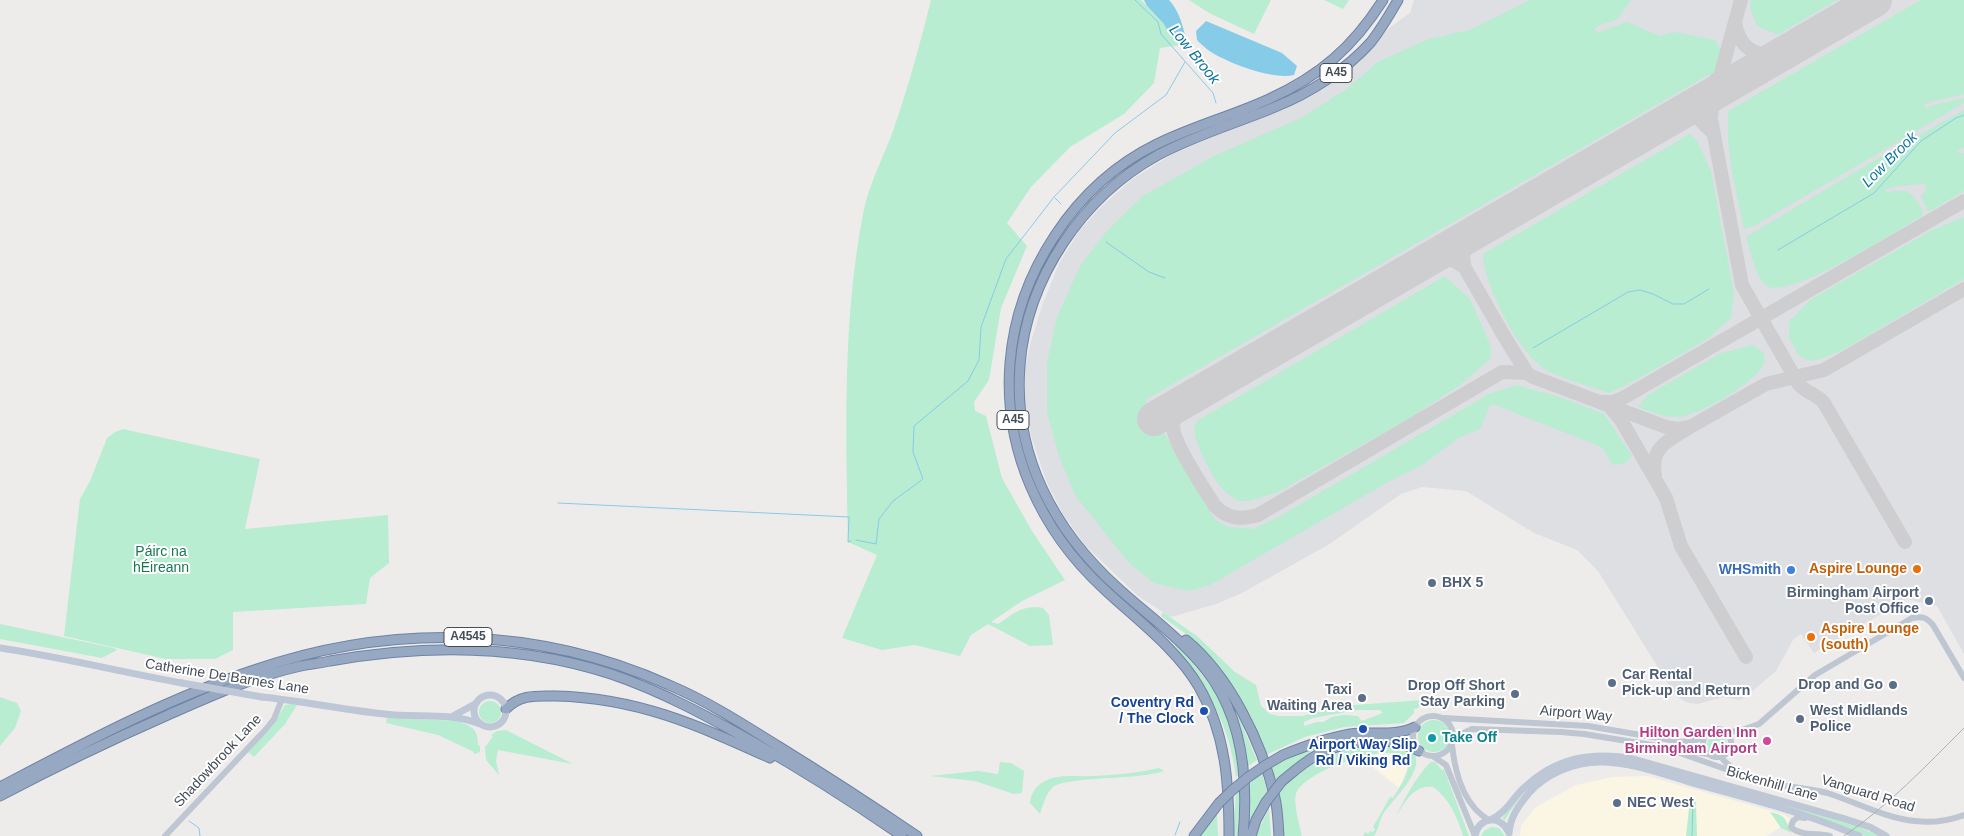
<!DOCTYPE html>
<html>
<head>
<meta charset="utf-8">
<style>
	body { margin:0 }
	canvas { display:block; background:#eeebeb }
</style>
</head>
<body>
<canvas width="1964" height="836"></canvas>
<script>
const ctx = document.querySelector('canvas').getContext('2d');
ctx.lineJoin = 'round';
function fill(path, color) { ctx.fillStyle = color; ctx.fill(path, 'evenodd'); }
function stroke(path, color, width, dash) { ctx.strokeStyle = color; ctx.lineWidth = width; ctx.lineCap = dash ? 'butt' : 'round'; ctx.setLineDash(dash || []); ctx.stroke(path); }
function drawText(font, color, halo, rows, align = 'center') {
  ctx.font = font + ' Helvetica,sans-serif'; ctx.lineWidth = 4; ctx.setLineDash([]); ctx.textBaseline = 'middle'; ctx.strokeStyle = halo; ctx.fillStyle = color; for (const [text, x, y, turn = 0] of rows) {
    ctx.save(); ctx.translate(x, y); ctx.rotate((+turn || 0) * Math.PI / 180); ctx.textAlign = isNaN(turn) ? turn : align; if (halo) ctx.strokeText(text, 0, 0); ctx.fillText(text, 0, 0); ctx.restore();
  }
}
fill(new Path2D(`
	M1380,754L1400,755L1403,757L1407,763L1408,767L1399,788L1359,756Z
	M1647,776L1729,799L1785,815L1791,820L1767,836H1520L1521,826L1536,807L1576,785L1613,777Z`), '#fbf6e3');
fill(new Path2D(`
	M1414,0H1964V654L1937,606L1907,599L1814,653L1801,634L1793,640L1776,671L1743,699L1739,700L1723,697L1697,704L1686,702L1677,697L1669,685L1598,571L1577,550L1534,533L1466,491L1422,487L1401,494L1328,545L1240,594L1216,604L1171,617L1138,596L1086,546L1063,514L1047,483L1031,436L1025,404V369L1031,341L1043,303L1059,264L1079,231L1099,209L1131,180L1175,152L1337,75L1393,25L1410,13Z`), '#dddfe3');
fill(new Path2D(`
	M931,0H1141L1164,24L1171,37L1180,40L1181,45L1160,48L1154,83L1124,114L1070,147L1031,187L1007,223L1027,246L1001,308L989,380L974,402L975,411L986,416L1002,478L1032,531L1065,580L1022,601L991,622L998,624C1013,614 1024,604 1043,608L1049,615L1053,645L1030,646L988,624L971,635L960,656L915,645L882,650L842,638L877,555L848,542C846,431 842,319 864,209C869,185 884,155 893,131C908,88 920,44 931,0Z
	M1189,0H1271L1254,34L1209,13Z
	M1324,0H1349L1343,9Z
	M1530,0H1631L1617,20L1599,25L1594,30L1599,32L1627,22L1660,36L1675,32L1715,40L1721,50L1723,64L1717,70L1145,400L1215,520L1229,527L1253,529L1275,519L1489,394L1516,385L1560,397L1604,414L1632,456L1625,463L1612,465L1605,451L1599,446L1493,404L1489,407L1480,429L1460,437L1422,465L1388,482L1210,585L1188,591L1154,583L1129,563L1075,495L1059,456L1047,412V362L1057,317L1080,266L1106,232L1143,196L1214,156L1303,117L1345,90L1378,62L1426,40L1469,30Z
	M1751,0H1837L1778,35L1757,26L1750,8Z
	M1921,0H1964V94L1923,104L1927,109L1930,106L1964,98V103L1754,226L1744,229L1731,168L1728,139V111Z
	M1964,110V148L1957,150L1958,153H1964V191L1932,210L1928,211L1921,197L1926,188L1925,183C1912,186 1899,185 1885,189L1886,192C1909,188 1911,191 1923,210L1922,216C1897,230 1790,300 1767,286C1756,279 1750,250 1746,237L1877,159Z
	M1690,134L1697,141L1711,171L1734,293L1731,318L1706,340L1636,380L1609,393C1592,387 1559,378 1545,369C1519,353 1483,284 1483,254Z
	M1964,217V279L1845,349L1823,358L1812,361L1805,359L1798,354L1789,338V322L1810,300L1930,231Z
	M1445,276L1470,299L1491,347L1490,359L1459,386L1408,419L1278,492L1250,501H1238L1223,490L1213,476L1202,455L1196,439L1194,427L1197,421Z
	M1753,345L1764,353C1765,360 1764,366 1759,371C1745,388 1701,414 1679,417C1666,418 1651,412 1638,407L1648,395L1721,353Z
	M123,429L260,459L245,529L388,515L389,563L370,578L366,604L233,612V650L215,659H166L64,636L80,499L90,481L107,438L115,432Z
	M1163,612L1198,637L1235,672L1256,685L1261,706L1270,714L1279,716H1302L1340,706L1424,700L1418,708L1414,709V713L1404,723L1344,727L1305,737L1266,755L1251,717L1212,658L1189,636L1161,616ZM1357,710H1380L1383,713L1362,721L1358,716L1343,715L1332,717L1323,722H1317L1304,726V722L1313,718Z
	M0,624L114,648L117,650L102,658L0,639Z
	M1176,644C1191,661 1207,679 1219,699C1232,722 1236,748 1241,773L1236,777C1234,765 1232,752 1228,739C1218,705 1196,674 1175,646Z
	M1202,658L1232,701L1257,760L1248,766L1243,738L1234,714Z
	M0,697L17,703L21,711L15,728L0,746Z
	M479 712a11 11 0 1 1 22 0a11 11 0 1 1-22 0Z
	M291,704L297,705L285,724L254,757L248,752L272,727L285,705Z
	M387,718L462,721V723C475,727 478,733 478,745L480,746V752L474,754V752L438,735L386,723Z
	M1418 736a16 16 0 1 1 32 0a16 16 0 1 1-32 0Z
	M506,730L573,764L498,750L496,761L499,775L486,760L485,746L487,745L493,736L491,735L497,731Z
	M1410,733V743L1343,744L1278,782L1276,780L1274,784L1269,767L1300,750L1348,738Z
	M1707 744a10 10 0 1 1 20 0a10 10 0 1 1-20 0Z
	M1393,744L1413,751C1427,769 1393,799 1383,814C1379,821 1379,829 1374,836H1363L1365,832L1368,834L1370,831L1373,832L1375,829L1373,827L1390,797L1393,798C1398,790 1407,777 1408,767C1411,733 1304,768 1296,794C1293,802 1300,827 1302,836H1283L1277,796C1295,771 1323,752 1354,746C1366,744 1380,745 1393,744Z
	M1601,758L1633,762L1850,823L1880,836H1865L1771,802L1632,763C1578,754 1533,771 1505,820L1502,818C1534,781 1550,762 1601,758Z
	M1000,762L1011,763L1024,771L1022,793L1014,794L975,781L930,776L978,771L998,774Z
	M1431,762H1435L1442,770L1444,769L1469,836H1463C1458,818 1449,798 1433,787C1415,784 1405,801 1397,815C1402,802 1420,771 1431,762Z
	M1159,768L1164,771C1140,780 1068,776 1053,787C1046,793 1043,805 1040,814L1030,803C1031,792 1037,784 1047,780C1061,774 1079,777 1094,776C1116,775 1138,773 1159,768Z
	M1262,773L1267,791L1261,800L1248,836H1246L1249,782Z
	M1242,787L1237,836H1233L1236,792Z
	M1690,800L1696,802L1697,836H1686Z
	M1269,809L1271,836H1255Z
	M1770,812C1778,814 1785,815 1787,824L1789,826L1792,833L1781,828Z
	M1217,813L1218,836H1200Z
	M1491,827L1499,828L1505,836H1481L1484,831Z`), '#b8edd1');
fill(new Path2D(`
	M1144,0H1169C1178,10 1182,22 1185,35L1180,40L1171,37L1164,24L1147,6Z
	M1206,21L1282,53L1297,66L1294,75C1272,80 1227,63 1208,50C1204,47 1200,43 1197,40L1196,31Z`), '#86cce9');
stroke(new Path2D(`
	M1135,0L1158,22L1161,34L1213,93L1216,103
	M1055,198L1061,204
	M1106,242L1149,272L1165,278
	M1778,250L1874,193L1921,141L1956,118L1964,115
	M1533,348L1628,292L1640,290L1653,294L1673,304H1684L1709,289
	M558,503L849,517L848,542L851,541
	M856,540L876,544L879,519L893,501L923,479L913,452L914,426L968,381L979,360L981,327L1006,259L1054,197L1115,133L1166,95L1185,62
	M189,821L199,828L200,836
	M1175,835L1180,822
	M1692,836L1693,804`), '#86cce9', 1);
stroke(new Path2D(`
	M1741,0L1712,106L1711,119L1742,285L1798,383C1805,393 1817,394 1824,403L1905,542
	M1735,22C1739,48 1753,55 1778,56
	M1690,107L1706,93L1716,79
	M1673,118L1681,116L1698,118L1713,133
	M1473,234C1464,244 1461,255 1465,268L1504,336L1527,373L1533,377L1666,427L1677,429L1690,427L1766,384L1824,370L1964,289
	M1425,261C1441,256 1452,257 1465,268
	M1190,399C1182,407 1174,414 1173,425C1172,442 1205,490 1215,506C1228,519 1241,520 1258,515L1502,372L1527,373
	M1603,402H1613L1623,398L1964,201
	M1609,406L1621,420L1666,498L1681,546L1746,657
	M1655,476C1650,448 1667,441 1687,429`), '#ceced0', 14);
stroke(new Path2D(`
	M1154,419L1875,0`), '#ceced0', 34);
const trunk = new Path2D(`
	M1186,640C1230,676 1262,743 1275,798C1278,810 1278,824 1279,836
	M506,709C520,694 537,696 556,696C638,698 697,725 770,758
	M1283,755C1305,746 1327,738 1350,734C1372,731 1395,737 1415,727
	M1282,781C1293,772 1304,762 1317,755C1347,740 1388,734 1419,751
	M0,787C82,744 166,699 254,670C390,623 538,626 669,685C707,701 743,724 778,746C825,775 871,805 917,836
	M0,796C55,767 111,740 168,715C211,696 255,676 301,666C311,664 321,663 330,661C425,644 519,644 611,674C661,691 707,716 753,742C804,771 853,802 902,836
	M1194,836L1219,803
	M1229,836C1229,784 1226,734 1199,687C1176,648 1137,620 1104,589C1041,531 1003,450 1010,363C1017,273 1075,184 1157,144C1193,126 1232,116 1269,99C1320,76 1353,47 1383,0
	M1243,836C1248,783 1244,727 1214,681C1189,644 1151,618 1119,589C1053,530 1013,454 1020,365C1027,278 1082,197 1158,155C1195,135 1237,123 1275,107C1310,93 1346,70 1371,42C1381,29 1390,14 1398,0
	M1251,836L1256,820L1266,802`);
stroke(trunk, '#6e84a6', 11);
stroke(new Path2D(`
	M1413 736a20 20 0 1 1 40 0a20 20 0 1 1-40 0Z
	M1444,718L1588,726L1682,742L1696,740L1704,736
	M1703 743a14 14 0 1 1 28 0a14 14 0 1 1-28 0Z
	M1726,732L1739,731L1759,724L1815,675L1912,618C1922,616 1926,617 1933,625L1964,678
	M1454,740L1457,736L1472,729L1561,732L1584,734L1707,754
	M1452,745C1455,773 1464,806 1489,820
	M1674,751L1734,772
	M1434,757L1446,765L1475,836
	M1721,757C1727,765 1736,771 1745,775C1771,787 1800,786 1827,793C1856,802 1885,818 1915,821C1932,823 1948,821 1964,815
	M1805,818L1798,817L1793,821L1791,827C1799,836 1818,833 1830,836
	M165,836L267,728L274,719L282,699`), '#bec6d1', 6);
stroke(new Path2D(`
	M0,648C61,657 121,672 182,683
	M474 711a16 16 0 1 1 32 0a16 16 0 1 1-32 0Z
	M262,697C303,701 344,710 385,714C417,718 450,712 480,724
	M453,716L475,704
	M1492,819C1507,812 1513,797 1525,787C1556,758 1589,752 1630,758L1842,818L1870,827L1886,836
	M1509,833C1510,817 1519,805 1529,793C1546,774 1574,762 1600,762C1632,762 1663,774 1693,783C1749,798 1805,813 1859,836
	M1475,836C1478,817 1500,814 1508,831`), '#bec7d5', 7);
stroke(trunk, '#97a8c2', 9);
stroke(new Path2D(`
	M1844,836C1888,806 1926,766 1964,728`), '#adb0b6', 1);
const trunkBridge = new Path2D(`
	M1266,802L1282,781
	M1219,803C1238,783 1259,768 1283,755`);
stroke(trunkBridge, '#6e84a6', 11, []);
stroke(new Path2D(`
	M182,683L262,697`), '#bec7d5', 7);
stroke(trunkBridge, '#97a8c2', 9);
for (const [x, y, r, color] of [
	[1917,569,5,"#e8710a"],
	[1791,570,5,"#3f7fe0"],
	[1432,583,5,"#5c6f8a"],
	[1929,601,5,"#5c6f8a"],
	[1811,637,5,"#e8710a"],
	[1612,683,5,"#5c6f8a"],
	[1893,685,5,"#5c6f8a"],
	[1515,694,5,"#5c6f8a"],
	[1362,698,5,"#5c6f8a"],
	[1204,711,5,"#1a4fb4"],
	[1800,719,5,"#5c6f8a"],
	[1363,729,5,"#1a4fb4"],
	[1432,738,5,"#0f9aa8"],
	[1767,741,5,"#d1479c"],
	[1617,803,5,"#5c6f8a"]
]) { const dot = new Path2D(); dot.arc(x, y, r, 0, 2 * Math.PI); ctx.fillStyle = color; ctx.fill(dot); stroke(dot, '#fff', 2); }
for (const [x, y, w] of [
	[1336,73,32],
	[1013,420,32],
	[468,637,48]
]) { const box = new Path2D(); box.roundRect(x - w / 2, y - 9.5, w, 19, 4); ctx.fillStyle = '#fff'; ctx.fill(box); stroke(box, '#444d58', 1); }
drawText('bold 12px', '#444d58', null, [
	["A45",1336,73],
	["A45",1013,420],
	["A4545",468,637]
]);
drawText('14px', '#177750', '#fff', [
	["Páirc na",161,552],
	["hÉireann",161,568]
]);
drawText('bold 14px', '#c56008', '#fff', [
	["Aspire Lounge",1907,569],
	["Aspire Lounge",1821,629,"left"],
	["(south)",1821,645,"left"]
], 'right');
drawText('bold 14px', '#366cbe', '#fff', [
	["WHSmith",1781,570]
], 'right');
drawText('bold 14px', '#4e5e75', '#fff', [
	["BHX 5",1442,583],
	["Birmingham Airport",1919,593,"right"],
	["Post Office",1919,609,"right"],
	["Car Rental",1622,675],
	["Pick-up and Return",1622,691],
	["Drop and Go",1883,685,"right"],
	["Drop Off Short",1505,686,"right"],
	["Stay Parking",1505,702,"right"],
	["Taxi",1352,690,"right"],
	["Waiting Area",1352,706,"right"],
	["West Midlands",1810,711],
	["Police",1810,727],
	["NEC West",1627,803]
], 'left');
drawText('14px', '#444d58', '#fff', [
	["Catherine De Barnes Lane",227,677,9],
	["Airport Way",1576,714,5],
	["Shadowbrook Lane",218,761,-47],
	["Bickenhill Lane",1772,784,16],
	["Vanguard Road",1868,794,17]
]);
drawText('bold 14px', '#164399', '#fff', [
	["Coventry Rd",1194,703],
	["/ The Clock",1194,719],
	["Airport Way Slip",1363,745,"center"],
	["Rd / Viking Rd",1363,761,"center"]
], 'right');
drawText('bold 14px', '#b23c85', '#fff', [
	["Hilton Garden Inn",1757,733],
	["Birmingham Airport",1757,749]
], 'right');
drawText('bold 14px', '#0d838f', '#fff', [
	["Take Off",1442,738]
], 'left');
drawText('italic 15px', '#0e75a1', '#fff', [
	["Low Brook",1194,55,51],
	["Low Brook",1890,160,-45]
]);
</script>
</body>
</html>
